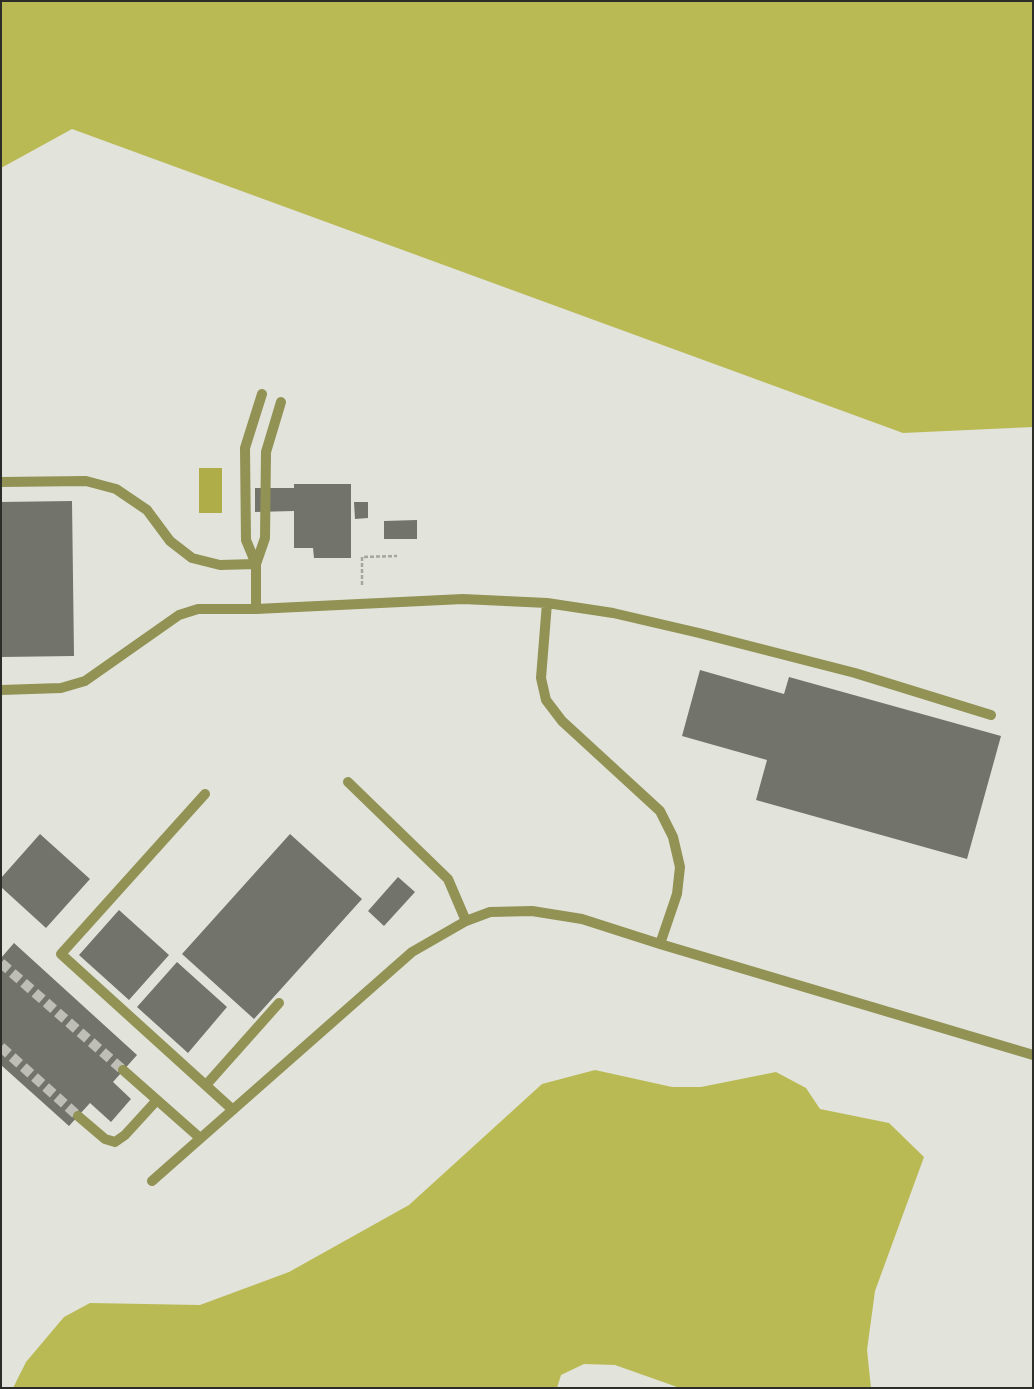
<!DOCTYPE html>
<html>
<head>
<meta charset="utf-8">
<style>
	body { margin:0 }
	#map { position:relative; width:1034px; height:1389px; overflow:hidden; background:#e2e3da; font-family:"Open Sans",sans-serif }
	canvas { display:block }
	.frame { position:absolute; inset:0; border:2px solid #2c2c29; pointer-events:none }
</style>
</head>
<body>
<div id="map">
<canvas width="1034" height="1389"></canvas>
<div class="frame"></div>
</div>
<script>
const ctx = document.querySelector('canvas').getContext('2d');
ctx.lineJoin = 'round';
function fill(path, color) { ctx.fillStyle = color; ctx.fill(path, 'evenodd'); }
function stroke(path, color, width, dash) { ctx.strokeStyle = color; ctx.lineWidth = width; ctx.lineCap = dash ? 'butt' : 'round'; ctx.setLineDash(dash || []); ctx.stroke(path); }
fill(new Path2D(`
	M1,1H1033V427L903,433L72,129L1,168Z
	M595,1070L672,1087H701L776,1072L806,1088L820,1109L889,1123L924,1157L875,1291L867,1350L871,1388H680L615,1365L584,1364L561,1375L557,1388H13L26,1362L64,1317L90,1303L200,1305L289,1272L409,1205L542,1084Z`), '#baba55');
fill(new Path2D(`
	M199,468H222V513H199Z`), '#aead48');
fill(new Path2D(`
	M294,484H351V558H314L313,548H294V511L255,512V488H294Z
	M72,501L74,656L1,657V502Z
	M354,502H368V518L355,519Z
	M417,520V539H384V521Z
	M700,670L784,694L789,677L1001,736L967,859L756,800L767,760L682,736Z
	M40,834L90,879L46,928L1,887V878Z
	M290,834L362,899L254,1019L182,954Z
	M398,877L415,892L384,926L368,911Z
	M119,910L169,955L129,1000L79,955Z
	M14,943L137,1055L113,1082L131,1099L111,1122L90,1103L69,1126L1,1065V958Z
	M177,962L227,1007L188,1053L137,1007Z`), '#72736b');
stroke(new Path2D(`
	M1,963L123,1070
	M1,1047L78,1116`), '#bebeb7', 10, [10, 5]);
stroke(new Path2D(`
	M362,585V557L397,556`), '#a6a69f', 2.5, [4, 2]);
stroke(new Path2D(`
	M1,482L86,481L116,489L147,510L170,541L192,558L220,565L256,564
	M256,564L246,540L245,448L262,394
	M547,603L541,678L546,700L562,721L660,811L673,837L680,867L677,894L660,944
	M256,609V564L265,538L266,452L281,402
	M1,690L61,688L85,681L179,615L198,609H256L463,599L547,603L613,613L699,633L855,673L991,715
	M348,782L448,879L466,921
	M205,794L61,954L233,1110
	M206,1085L279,1003
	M157,1100L200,1138
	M78,1116L105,1139L115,1142L125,1135L157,1100L123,1070
	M152,1181L412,952L466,921L490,912L532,911L582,919L660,944L1033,1055`), '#919254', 10);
</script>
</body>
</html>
